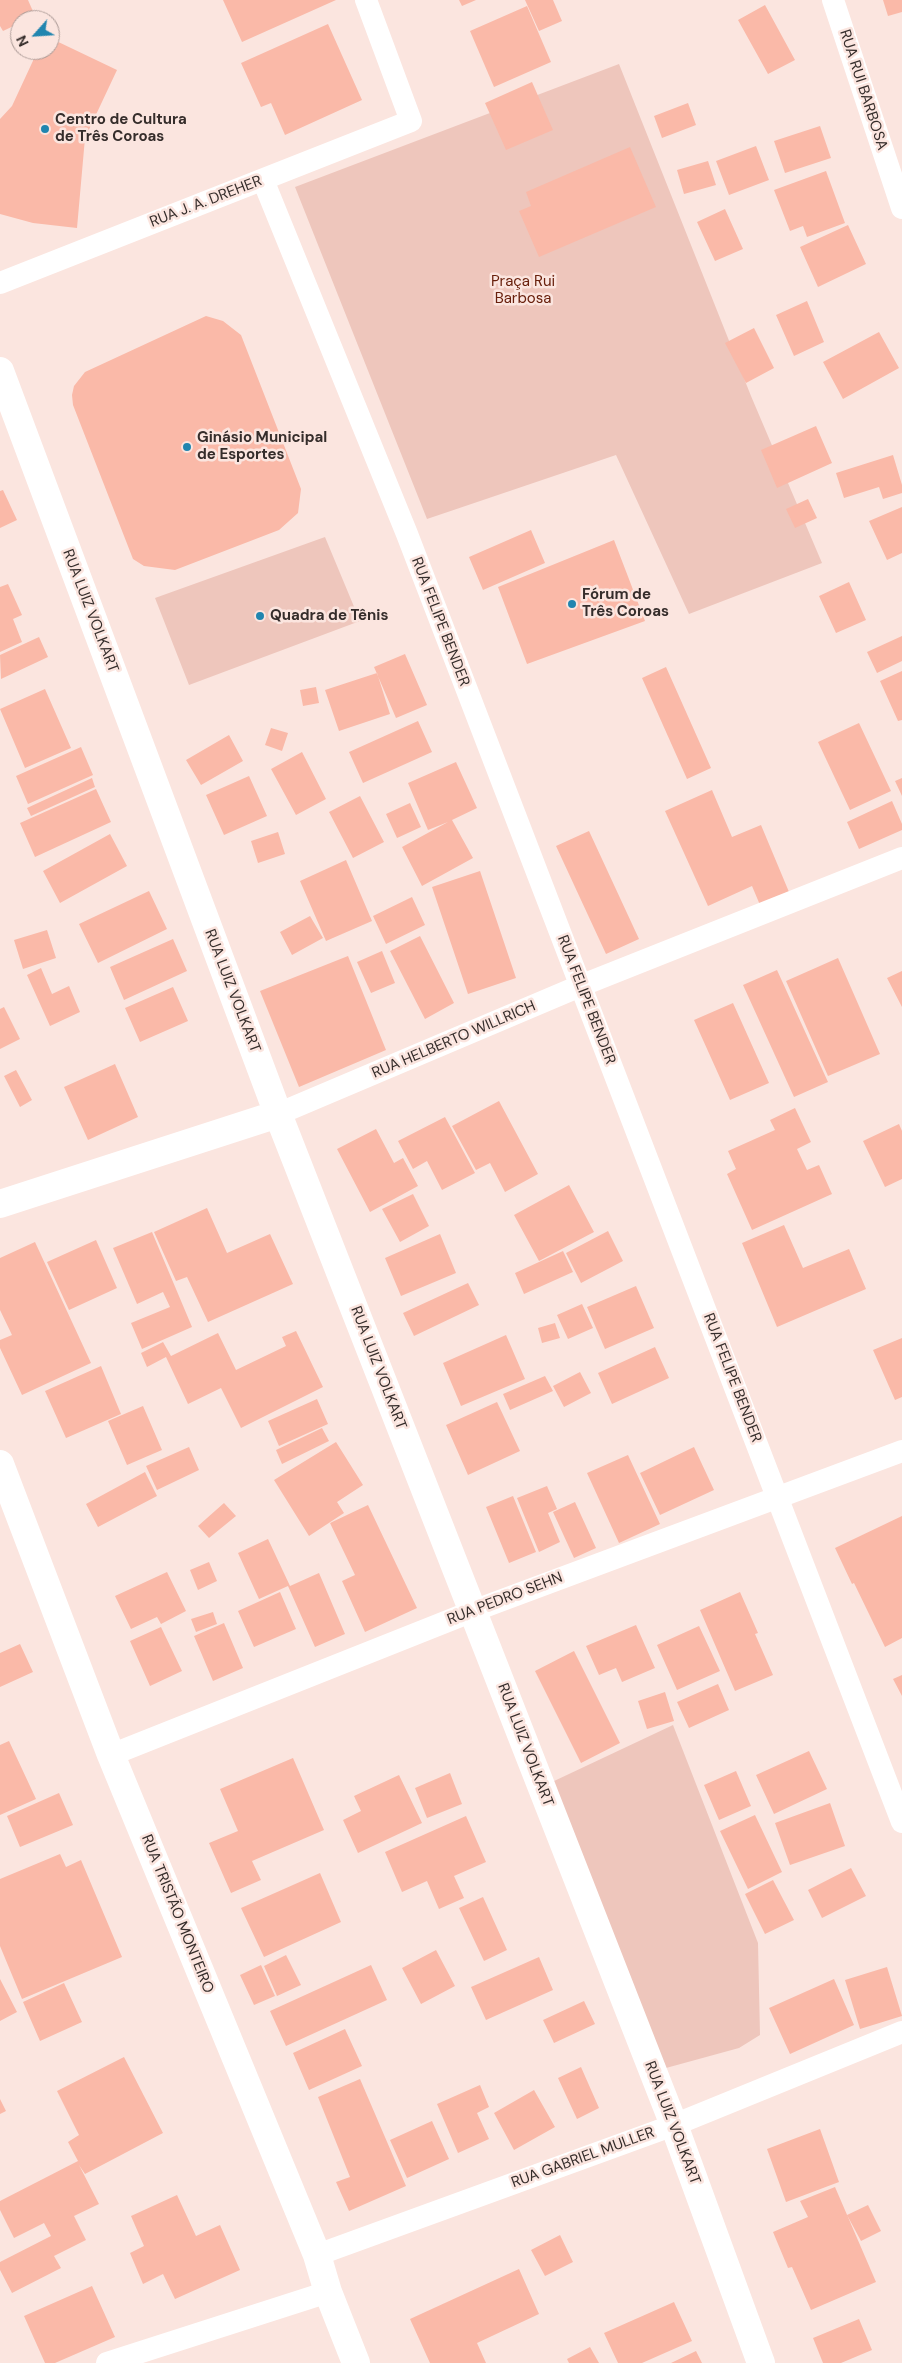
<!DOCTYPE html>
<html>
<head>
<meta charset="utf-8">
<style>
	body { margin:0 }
	#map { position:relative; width:902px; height:2363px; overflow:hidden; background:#fbe5df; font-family:"DM Sans",sans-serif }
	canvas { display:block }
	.north { position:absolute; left:10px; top:10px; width:50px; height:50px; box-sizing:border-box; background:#fbe5df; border:1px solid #ac9b97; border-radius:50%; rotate:244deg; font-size:14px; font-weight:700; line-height:20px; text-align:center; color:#352d2b }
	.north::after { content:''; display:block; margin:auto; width:18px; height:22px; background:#2185af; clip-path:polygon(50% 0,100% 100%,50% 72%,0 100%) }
</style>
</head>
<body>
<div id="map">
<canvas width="902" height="2363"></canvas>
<div class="north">N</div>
</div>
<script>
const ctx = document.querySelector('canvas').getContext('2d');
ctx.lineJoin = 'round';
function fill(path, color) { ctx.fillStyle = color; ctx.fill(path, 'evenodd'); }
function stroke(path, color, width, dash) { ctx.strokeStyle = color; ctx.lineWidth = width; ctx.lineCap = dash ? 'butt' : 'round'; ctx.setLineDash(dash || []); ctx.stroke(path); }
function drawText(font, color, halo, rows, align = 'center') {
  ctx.font = font + ' "DM Sans",sans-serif'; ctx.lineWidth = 5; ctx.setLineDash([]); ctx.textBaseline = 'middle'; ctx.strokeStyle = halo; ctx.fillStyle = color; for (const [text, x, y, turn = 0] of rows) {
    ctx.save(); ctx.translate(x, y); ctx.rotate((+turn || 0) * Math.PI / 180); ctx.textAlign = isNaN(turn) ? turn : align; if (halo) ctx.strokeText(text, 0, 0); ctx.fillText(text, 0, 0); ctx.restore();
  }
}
fill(new Path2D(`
	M619,64L751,396L822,563L689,614L616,455L427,519L295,187Z
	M325,537L360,621L189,685L155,598Z
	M673,1725L758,1943L760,2035L739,2048L666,2068L552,1782Z`), '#eec6bc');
fill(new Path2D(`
	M0,0H28L35,16L27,20H20V23L3,31L0,26Z
	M223,0H336L242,42Z
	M459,0H476L462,6Z
	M525,0H553L562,21L539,31Z
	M883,0H902V12L888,16Z
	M765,5L795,60L768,74L738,20Z
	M527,6L551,62L494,87L470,31Z
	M328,24L362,100L285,135L271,103L261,107L241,63Z
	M50,38L117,70L85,138L77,228L33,223L0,214V119L12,106L38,50H50Z
	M532,82L553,130L506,150L485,103Z
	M688,103L696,125L662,138L654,116Z
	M820,126L831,158L785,173L774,141Z
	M756,146L769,180L729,195L716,161Z
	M630,147L656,207L539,257L519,211L531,206L526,192Z
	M708,161L716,185L684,194L677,170Z
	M826,171L845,223L807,237L803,226L790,231L774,190Z
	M725,209L743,249L715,261L697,222Z
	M848,225L866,264L818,287L800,247Z
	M807,301L824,342L794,356L776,315Z
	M206,316L223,321L241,335L301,489L298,513L279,530L175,570L144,566L133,559L73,405L72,395L74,386L85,372Z
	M754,328L774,368L746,383L725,343Z
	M879,332L899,368L843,399L823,362Z
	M816,426L832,463L777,488L761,450Z
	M893,455L902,485V493L883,499L879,487L844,498L836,473Z
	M3,490L17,520L0,528V491Z
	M808,499L817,518L795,528L786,509Z
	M902,507V553L887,560L869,521Z
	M531,530L545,563L483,590L469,557Z
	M614,540L645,621L527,664L498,587Z
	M849,582L866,620L836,633L819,596Z
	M8,584L22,615L13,619L22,642L0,652V587Z
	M902,636V661L877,673L867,652Z
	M39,637L48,657L1,679L0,655Z
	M405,654L427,705L396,718L374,667Z
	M666,667L711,768L687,779L642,678Z
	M902,671V720L898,721L880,681Z
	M377,673L390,714L339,731L325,690Z
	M316,687L319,703L303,706L300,690Z
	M45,689L71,748L25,768L0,709Z
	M418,721L432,752L363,783L349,752Z
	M859,723L891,791L850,810L818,742Z
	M271,728L288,733L282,751L265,745Z
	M229,735L243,761L201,785L186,760Z
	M81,747L93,775L28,804L16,776Z
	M302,752L326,799L296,815L271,769Z
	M456,762L477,808L452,820L473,858L422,886L402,847L448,822L428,830L408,783Z
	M249,776L267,816L224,835L206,795Z
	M92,778L95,787L31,816L27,808Z
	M902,778V796L895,781Z
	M96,789L111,822L35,857L20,823Z
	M712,790L732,837L761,825L789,892L760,905L752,886L708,906L665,811Z
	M360,796L384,842L353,858L329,812Z
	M892,801L902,824V830L859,849L847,822Z
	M410,803L421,827L397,838L386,814Z
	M589,831L639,939L606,954L556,846Z
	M278,832L285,854L258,863L251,841Z
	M110,834L127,866L60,903L43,871Z
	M346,860L372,921L326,941L300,881Z
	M480,871L516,978L468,994L432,887Z
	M149,891L167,929L98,963L79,924Z
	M412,897L425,925L386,944L373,916Z
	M310,916L323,938L292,955L280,932Z
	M47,930L56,958L23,969L14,940Z
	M420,936L454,1003L425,1019L390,951Z
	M173,939L187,971L124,1000L110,967Z
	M382,951L395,983L371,993L357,962Z
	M348,956L386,1050L299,1087L260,991Z
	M838,958L880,1054L828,1076L786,981Z
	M41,968L52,994L69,986L80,1012L50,1026L27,975Z
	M777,970L828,1082L794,1097L743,985Z
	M902,971V1007L887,978Z
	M173,987L188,1021L140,1042L125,1008Z
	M733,1003L769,1083L730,1100L694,1020Z
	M4,1007L20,1039L0,1049V1009Z
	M115,1064L138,1117L88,1140L64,1087Z
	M16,1070L32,1100L20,1107L4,1076Z
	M499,1101L538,1174L505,1192L490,1163L476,1170L452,1126Z
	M795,1108L811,1142L797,1149L807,1170L819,1165L832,1194L752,1230L727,1174L736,1169L728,1151L775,1130L770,1120Z
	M445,1117L475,1173L442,1190L427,1161L413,1169L398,1141Z
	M899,1124L902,1131V1179L885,1187L863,1141Z
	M376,1129L394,1163L403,1158L418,1186L370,1212L337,1149Z
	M569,1185L594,1232L539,1261L514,1215Z
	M413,1194L429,1226L400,1242L382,1209Z
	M207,1208L227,1253L270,1234L293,1284L208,1322L187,1277L176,1281L154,1232Z
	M784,1225L803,1268L849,1249L866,1289L777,1327L742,1243Z
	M608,1231L623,1261L581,1283L566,1253Z
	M152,1232L192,1327L142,1349L131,1323L170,1307L163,1292L137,1304L113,1248Z
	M440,1234L456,1273L401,1296L385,1258Z
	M96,1240L117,1288L69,1310L47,1262Z
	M35,1242L91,1363L22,1395L0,1348V1340L12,1335L0,1310V1258Z
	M563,1251L573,1272L524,1294L515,1273Z
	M468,1283L479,1305L414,1336L403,1313Z
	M636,1286L654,1328L605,1349L587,1307Z
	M582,1304L593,1328L568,1339L557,1315Z
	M555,1323L560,1338L542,1343L538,1328Z
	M296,1331L323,1387L241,1428L221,1388L188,1404L166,1357L147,1367L141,1353L163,1342L171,1356L218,1333L236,1370L286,1346L282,1337Z
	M506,1335L525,1379L461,1406L443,1363Z
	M902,1338V1397L895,1400L873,1350Z
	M655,1347L669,1378L612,1404L598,1373Z
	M101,1366L121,1414L66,1438L45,1391Z
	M580,1372L591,1393L564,1407L553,1386Z
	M545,1376L553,1391L510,1410L503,1394Z
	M317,1399L328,1424L279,1446L268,1421Z
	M497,1402L520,1451L468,1475L446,1425Z
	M143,1406L162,1450L127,1465L108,1421Z
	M322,1428L329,1441L282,1464L276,1450Z
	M336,1442L363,1485L337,1502L344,1513L309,1536L274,1480Z
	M189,1447L199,1470L157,1490L146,1466Z
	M694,1447L714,1490L660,1515L640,1473Z
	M628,1455L660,1524L619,1543L587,1473Z
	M145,1472L157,1496L98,1527L86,1504Z
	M547,1486L557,1509L548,1513L560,1542L539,1552L517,1498Z
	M513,1496L536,1552L509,1563L486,1507Z
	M575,1502L596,1548L574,1558L553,1512Z
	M224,1503L236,1516L209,1538L198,1526Z
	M368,1505L417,1608L365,1632L342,1581L355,1575L330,1523Z
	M902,1516V1638L885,1647L854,1583L852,1584L835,1548Z
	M268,1539L290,1586L319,1573L345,1634L315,1647L288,1586L259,1599L238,1553Z
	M209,1562L217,1581L198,1590L190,1570Z
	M167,1572L186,1611L161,1624L157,1617L131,1629L115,1596Z
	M280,1592L296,1629L254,1647L238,1611Z
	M740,1592L758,1633L755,1634L773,1675L735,1691L700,1610Z
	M213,1612L217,1624L196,1632L191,1619Z
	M224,1623L243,1668L213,1681L194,1636Z
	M636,1625L655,1668L622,1682L616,1668L599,1675L586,1646Z
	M699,1626L720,1671L677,1690L657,1645Z
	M161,1627L182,1671L150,1686L130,1641Z
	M20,1644L33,1672L0,1687V1653Z
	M574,1651L620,1743L581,1763L535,1671Z
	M902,1675V1696L893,1679Z
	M718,1684L729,1710L689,1728L677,1702Z
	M665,1692L674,1721L647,1729L638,1701Z
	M9,1741L36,1799L0,1815V1745Z
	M809,1751L827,1789L774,1814L756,1775Z
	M293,1758L324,1830L252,1861L261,1880L231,1893L209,1843L238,1831L220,1789Z
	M736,1771L751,1806L719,1820L704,1785Z
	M450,1773L462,1804L427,1818L415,1788Z
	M399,1775L422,1823L358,1853L343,1820L361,1811L354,1796Z
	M59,1793L73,1825L20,1847L7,1816Z
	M830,1803L845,1846L790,1865L775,1823Z
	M755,1815L782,1872L748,1889L720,1831Z
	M466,1816L486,1862L454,1876L464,1898L439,1909L427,1881L402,1892L385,1852Z
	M60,1854L66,1867L81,1860L122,1957L22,1999L0,1946V1879Z
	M851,1868L866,1896L822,1918L808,1890Z
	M320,1873L341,1922L264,1957L241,1908Z
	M773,1880L794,1920L765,1934L745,1894Z
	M483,1897L507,1950L484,1961L459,1908Z
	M436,1950L455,1986L421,2004L402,1968Z
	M286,1955L301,1985L277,1996L264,1966Z
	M539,1957L553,1990L486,2020L471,1987Z
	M261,1965L275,1996L254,2005L240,1975Z
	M371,1965L387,2000L286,2046L270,2011Z
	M887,1967L902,2016L860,2029L845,1980Z
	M0,1979L17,2012L0,2021Z
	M834,1979L854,2025L790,2054L769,2008Z
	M64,1983L82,2022L40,2041L23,2002Z
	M584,2001L595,2024L554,2043L543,2020Z
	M345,2029L362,2066L309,2090L293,2053Z
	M124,2057L163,2133L85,2174L79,2165L99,2204L74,2216L86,2240L54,2256L61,2268L12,2293L0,2270V2262L51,2236L44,2223L14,2238L0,2210V2201L78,2161L68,2142L79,2135L57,2091Z
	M581,2067L599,2108L577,2119L558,2078Z
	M360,2079L406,2186L349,2211L336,2182L350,2177L318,2097Z
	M480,2085L489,2107L477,2113L489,2139L458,2153L437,2104Z
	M534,2090L555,2127L514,2150L494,2113Z
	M0,2099L6,2111L0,2114Z
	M432,2121L449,2159L407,2178L390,2140Z
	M820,2129L839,2182L786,2202L767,2149Z
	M835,2187L876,2282L811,2310L792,2267L788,2268L773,2232L808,2217L800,2201Z
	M177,2195L196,2236L220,2225L240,2270L175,2299L163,2274L143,2284L130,2253L144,2246L131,2216Z
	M868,2205L881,2231L861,2241L847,2215Z
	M560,2235L573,2262L545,2276L531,2250Z
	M519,2269L539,2314L477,2343L486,2363H430L410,2319Z
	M92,2286L115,2337L55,2363H45L24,2316Z
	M674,2302L692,2341L642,2363H618L604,2333Z
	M859,2319L872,2350L841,2363H823L813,2338Z
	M590,2347L599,2363H569L567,2359Z
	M696,2351L702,2363H671Z`), '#fab9a8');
stroke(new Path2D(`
	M833,0L902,208
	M263,180L407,534L902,1822
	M0,283L411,121L366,0
	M278,1114L580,986L902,858
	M111,1755L473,1611L902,1451
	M317,2255L674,2125L902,2032
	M107,2363L328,2292`), '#fff', 22);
stroke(new Path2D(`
	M0,371L278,1114L674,2125L761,2363
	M0,1204L278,1114`), '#fff', 28);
stroke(new Path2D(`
	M0,1464L111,1755L317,2255L328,2292L356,2363`), '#fff', 28);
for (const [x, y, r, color] of [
	[45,129,5,"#2185af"],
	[187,447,5,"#2185af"],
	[572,604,5,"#2185af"],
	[260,616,5,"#2185af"]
]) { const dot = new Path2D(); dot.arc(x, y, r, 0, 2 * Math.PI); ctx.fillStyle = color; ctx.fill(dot); stroke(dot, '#fbe5df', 2); }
drawText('15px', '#352d2b', '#fbe5df', [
	["RUA RUI BARBOSA",863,90,72],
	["RUA J. A. DREHER",206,202,-21],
	["RUA LUIZ VOLKART",90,611,69],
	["RUA FELIPE BENDER",440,622,69],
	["RUA LUIZ VOLKART",232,991,69],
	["RUA FELIPE BENDER",586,1000,69],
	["RUA HELBERTO WILLRICH",454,1040,-23],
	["RUA LUIZ VOLKART",378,1368,69],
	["RUA FELIPE BENDER",732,1378,69],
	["RUA PEDRO SEHN",505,1599,-21],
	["RUA LUIZ VOLKART",525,1745,69],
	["RUA TRISTÃO MONTEIRO",177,1914,68],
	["RUA LUIZ VOLKART",672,2123,69],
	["RUA GABRIEL MULLER",583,2158,-20]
]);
drawText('bold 15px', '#352d2b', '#fbe5df', [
	["Centro de Cultura",55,120],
	["de Três Coroas",55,137],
	["Ginásio Municipal",197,438],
	["de Esportes",197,455],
	["Fórum de",582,595],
	["Três Coroas",582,612],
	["Quadra de Tênis",270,616]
], 'left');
drawText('15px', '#69200c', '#fbe5df', [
	["Praça Rui",523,282],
	["Barbosa",523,299]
]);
</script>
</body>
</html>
